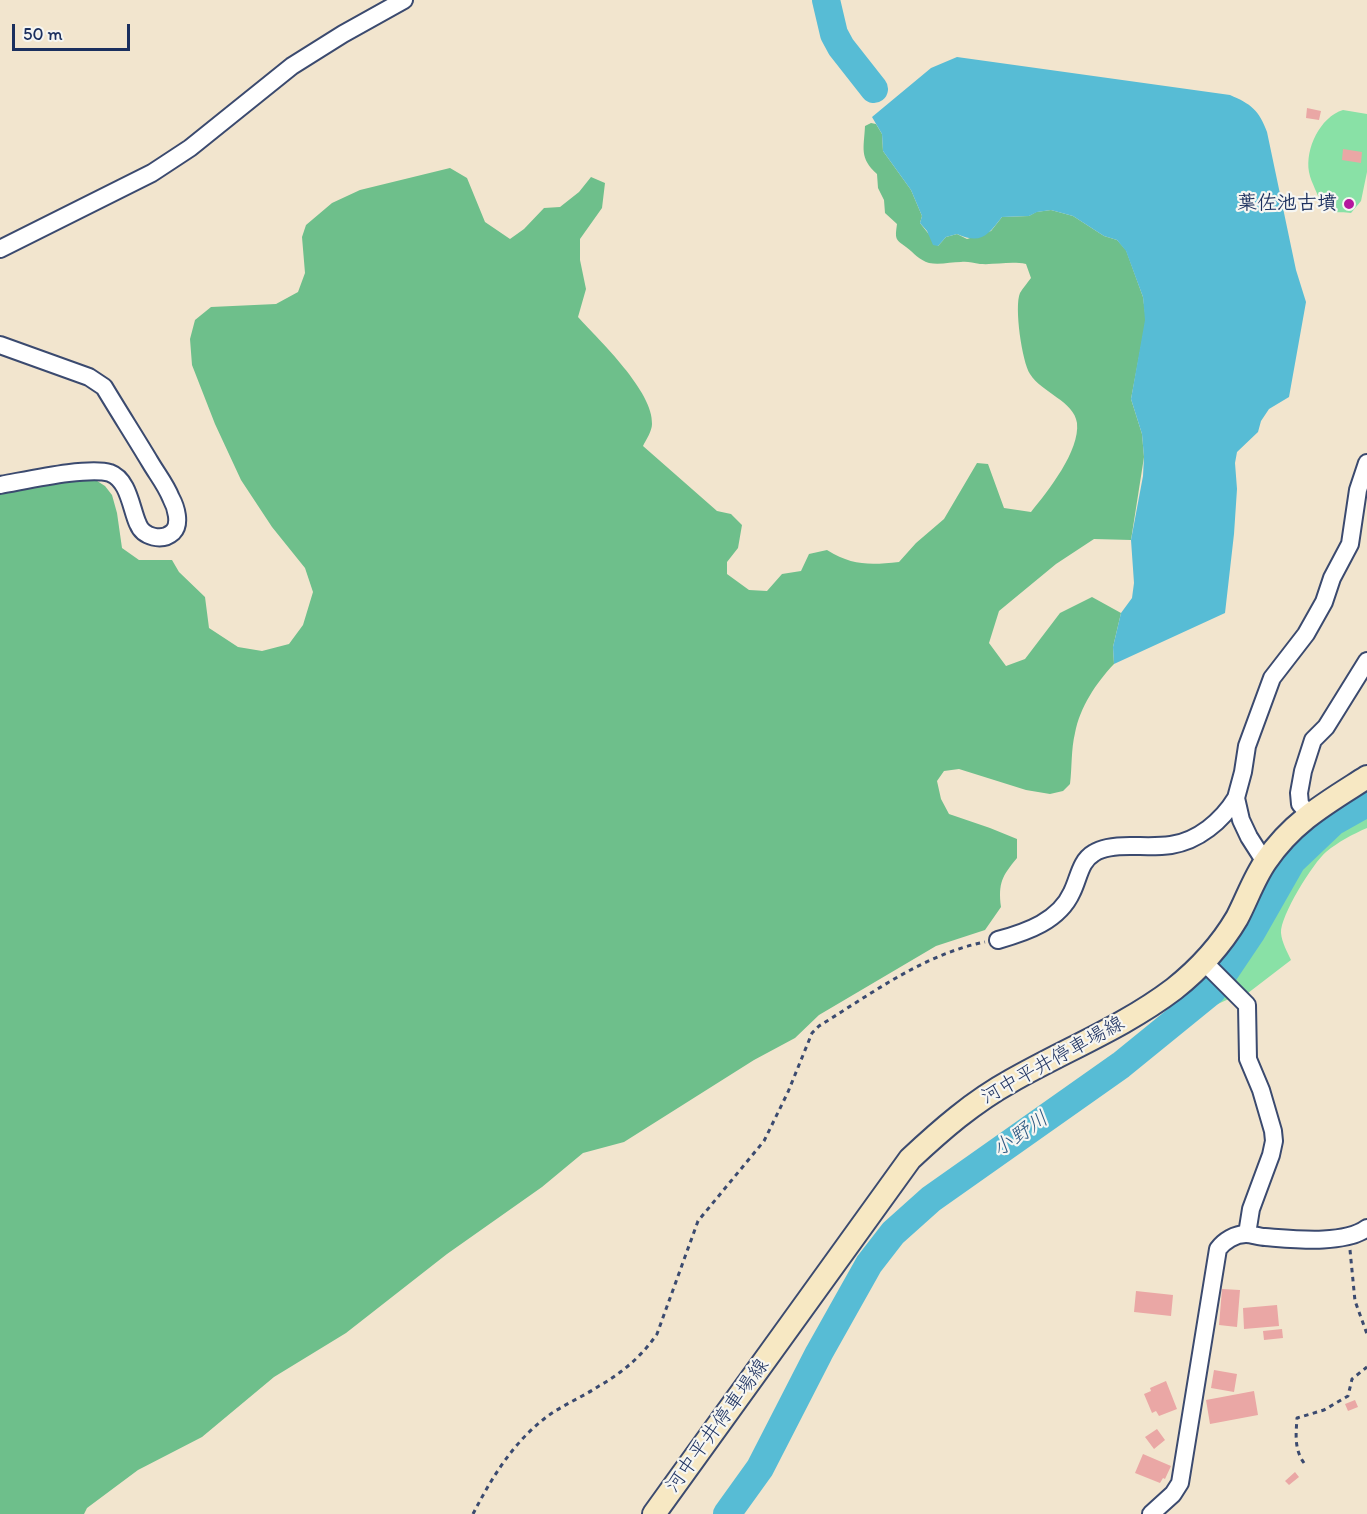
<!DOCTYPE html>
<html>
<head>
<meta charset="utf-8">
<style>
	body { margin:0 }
	#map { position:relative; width:1367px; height:1514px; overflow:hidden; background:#f2e5ce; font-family:Itim,sans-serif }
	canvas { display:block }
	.scale { position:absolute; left:12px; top:24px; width:118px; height:27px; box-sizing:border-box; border:3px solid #1b2f5e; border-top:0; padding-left:8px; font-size:18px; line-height:21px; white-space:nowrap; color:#1b2f5e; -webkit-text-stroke:4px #f6f6f2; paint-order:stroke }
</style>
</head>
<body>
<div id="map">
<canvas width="1367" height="1514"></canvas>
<div class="scale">50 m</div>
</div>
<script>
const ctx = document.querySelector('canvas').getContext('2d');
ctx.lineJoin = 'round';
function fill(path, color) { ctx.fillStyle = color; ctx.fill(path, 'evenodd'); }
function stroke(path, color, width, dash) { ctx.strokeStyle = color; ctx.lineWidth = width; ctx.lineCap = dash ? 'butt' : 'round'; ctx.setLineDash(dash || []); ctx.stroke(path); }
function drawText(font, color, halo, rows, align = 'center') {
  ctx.font = font + ' Itim,"Klee One",sans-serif'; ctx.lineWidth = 4.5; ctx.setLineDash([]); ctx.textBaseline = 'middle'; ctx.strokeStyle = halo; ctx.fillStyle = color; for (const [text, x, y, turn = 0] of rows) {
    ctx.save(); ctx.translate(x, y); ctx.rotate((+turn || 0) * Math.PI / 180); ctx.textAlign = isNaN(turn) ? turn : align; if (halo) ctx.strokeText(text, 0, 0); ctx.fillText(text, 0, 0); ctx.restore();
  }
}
fill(new Path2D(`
	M1343,110L1367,114V172L1361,201L1351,213C1345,212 1337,213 1332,211C1322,207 1319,198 1315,189C1313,184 1310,178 1309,172C1305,149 1320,117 1343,110Z
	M1367,790V828C1353,834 1338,842 1326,852C1313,863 1280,916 1281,933C1282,943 1287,951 1291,960L1248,993L1233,997L1164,1029L1222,956L1261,889L1282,860L1304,834L1329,813Z`), '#89e1a6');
fill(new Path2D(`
	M871,123L876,124L882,134L883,151L911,190L922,216L920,223L938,246L946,237L957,234L967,239L991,231L1002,217L1029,216L1036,212L1051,210L1073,216L1104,236L1117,240L1126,250L1143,297L1146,320L1131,399L1142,434L1144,457L1131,540L1094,539L1056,564L999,611L989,643L1006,666L1025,659L1060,613L1092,597L1121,613L1113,647L1114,664C1096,683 1080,707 1075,733C1071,749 1072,768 1070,784L1063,791L1050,794L1026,790L959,769L944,771L937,781L941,799L949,814L990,828L1017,839V858C1002,876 998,883 1001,907L985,930L936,946L819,1015L795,1038L754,1060L624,1142L583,1153L542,1187L447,1254L346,1333L274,1377L202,1437L138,1470L87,1508L84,1514H0V491L56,481L94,479L105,486L112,495L117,513L122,548L139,560H172L179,572L205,597L209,628L238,647L262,651L289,644L303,625L313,592L305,568L272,527L241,480L215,424L192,365L190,339L195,320L211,307L276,304L298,292L305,273L302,237L306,225L332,203L360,190L450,168L467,178L485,222L510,239L524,229L544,208L560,207L579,192L591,177L605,183L602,208L580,239V260L586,289L578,317C599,340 654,392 652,424C652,431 646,440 643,446L717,511L731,514L742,525L738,548L727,562V574L749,590L767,591L782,574L801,571L809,554L827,550C853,566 870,565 899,562L916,543L944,519L977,463L988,464L1004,508L1031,512C1048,491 1080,451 1077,423C1074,401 1042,393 1030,374C1022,362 1014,306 1020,293C1023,288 1028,282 1031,278L1026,264C1010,261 996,265 980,264C973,263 967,261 961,262C951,262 940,265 929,263C919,260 914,253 906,247C895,239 895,239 897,224L885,213L884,200L878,188L877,174C859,158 864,148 865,126Z`), '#6ebf8b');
fill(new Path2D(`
	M957,57L1230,95C1251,104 1259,110 1267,132L1296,270L1306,302L1289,397L1269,409L1261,421L1258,432L1237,452L1235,463L1237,489L1234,534L1225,613L1114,664L1113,647L1121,613L1132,598L1134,583L1131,540L1143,476L1144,457L1142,434L1131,399L1145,320L1143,297L1126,251L1117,240L1104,236L1073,216L1051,210L1037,212L1029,216L1002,217C988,235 981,245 957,234L946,237L938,246L933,245L927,231L920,223L922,216L911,190L883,151L882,134L872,117L931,68Z`), '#57bcd5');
stroke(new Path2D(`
	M826,0L834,34L841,47L874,89
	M727,1514L760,1468L819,1353L869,1264L893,1233L931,1199L1121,1065L1212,991L1251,933L1292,861L1333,822L1367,803`), '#57bcd5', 28);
fill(new Path2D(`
	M1307,108L1321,111L1319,120L1306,118Z
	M1343,149L1362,152L1361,163L1342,160Z
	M1222,1289L1240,1290L1237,1327L1219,1325Z
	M1136,1291L1173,1295L1171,1316L1134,1312Z
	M1277,1305L1279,1326L1244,1329L1243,1308Z
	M1282,1329L1283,1338L1264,1340L1263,1331Z
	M1214,1370L1237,1374L1234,1392L1211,1388Z
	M1166,1381L1177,1409L1159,1416L1156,1411L1152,1413L1144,1394L1151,1391L1150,1388Z
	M1254,1391L1258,1415L1210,1424L1206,1400Z
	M1355,1400L1358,1407L1348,1411L1345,1404Z
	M1157,1429L1165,1440L1154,1449L1145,1437Z
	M1143,1454L1171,1466L1165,1479L1163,1478L1160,1483L1135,1473Z
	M1295,1472L1299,1477L1289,1485L1285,1481Z`), '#eaa7a5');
const minor = new Path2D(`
	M0,249L152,173L190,148L292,66L343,34L404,0
	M0,345L89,377L104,387C119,412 135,437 150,462C157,474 166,485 171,498C176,507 181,524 173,532C162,542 143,537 138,524C131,509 129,480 110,473C88,466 24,481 0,485
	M1309,814L1300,804L1299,793L1303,771L1313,740L1326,727L1367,661
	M1265,862L1249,837L1241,820L1236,798L1243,772L1247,746L1272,678L1306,634L1324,602L1332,578L1350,544L1358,490L1367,463
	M998,940C1027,932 1059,921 1072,892C1079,878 1080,861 1094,853C1103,847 1119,846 1130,846C1143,846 1158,847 1171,845C1198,841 1222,821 1236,798
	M1204,962L1247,1005L1248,1059L1261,1090L1273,1131L1274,1141L1271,1155L1251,1209L1247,1234
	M1151,1514L1173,1494L1180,1483L1218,1249C1224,1241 1235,1234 1246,1234C1252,1234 1259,1237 1265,1237C1293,1239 1344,1245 1367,1228`);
const secondary = new Path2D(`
	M654,1514L910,1159C941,1130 973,1102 1011,1081C1065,1050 1124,1027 1174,989C1198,970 1221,945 1237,918C1247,899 1254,878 1266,861C1293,821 1328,802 1367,777`);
stroke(minor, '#3b4a6f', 20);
stroke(secondary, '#3b4a6f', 26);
stroke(new Path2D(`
	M1350,1250L1355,1301L1367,1334
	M1304,1463C1294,1449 1296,1434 1297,1418L1324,1410L1348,1396L1352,1379L1367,1367
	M473,1514C491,1479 512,1444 544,1419C560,1406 581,1398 599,1386C622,1373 642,1356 657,1334L698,1221L764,1141L788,1092L812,1033L819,1026C871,994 924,954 985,942`), '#3b4a6f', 3, [4.5, 4.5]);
stroke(minor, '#fff', 16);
stroke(secondary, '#f7e8c3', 22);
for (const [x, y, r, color] of [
	[1349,204,6,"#b5179e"]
]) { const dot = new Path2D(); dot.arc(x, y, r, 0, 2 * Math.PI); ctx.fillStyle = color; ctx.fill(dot); stroke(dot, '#f6f6f2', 2); }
drawText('bold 20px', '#1b2f5e', '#f6f6f2', [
	["葉佐池古墳",1337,204]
], 'right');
drawText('20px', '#1b2f5e', '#f6f6f2', [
	["河中平井停車場線",1053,1061,-29],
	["河中平井停車場線",718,1426,-54]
]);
drawText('italic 21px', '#2d5982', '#f6f6f2', [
	["小野川",1021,1135,-35]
]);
</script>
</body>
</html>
